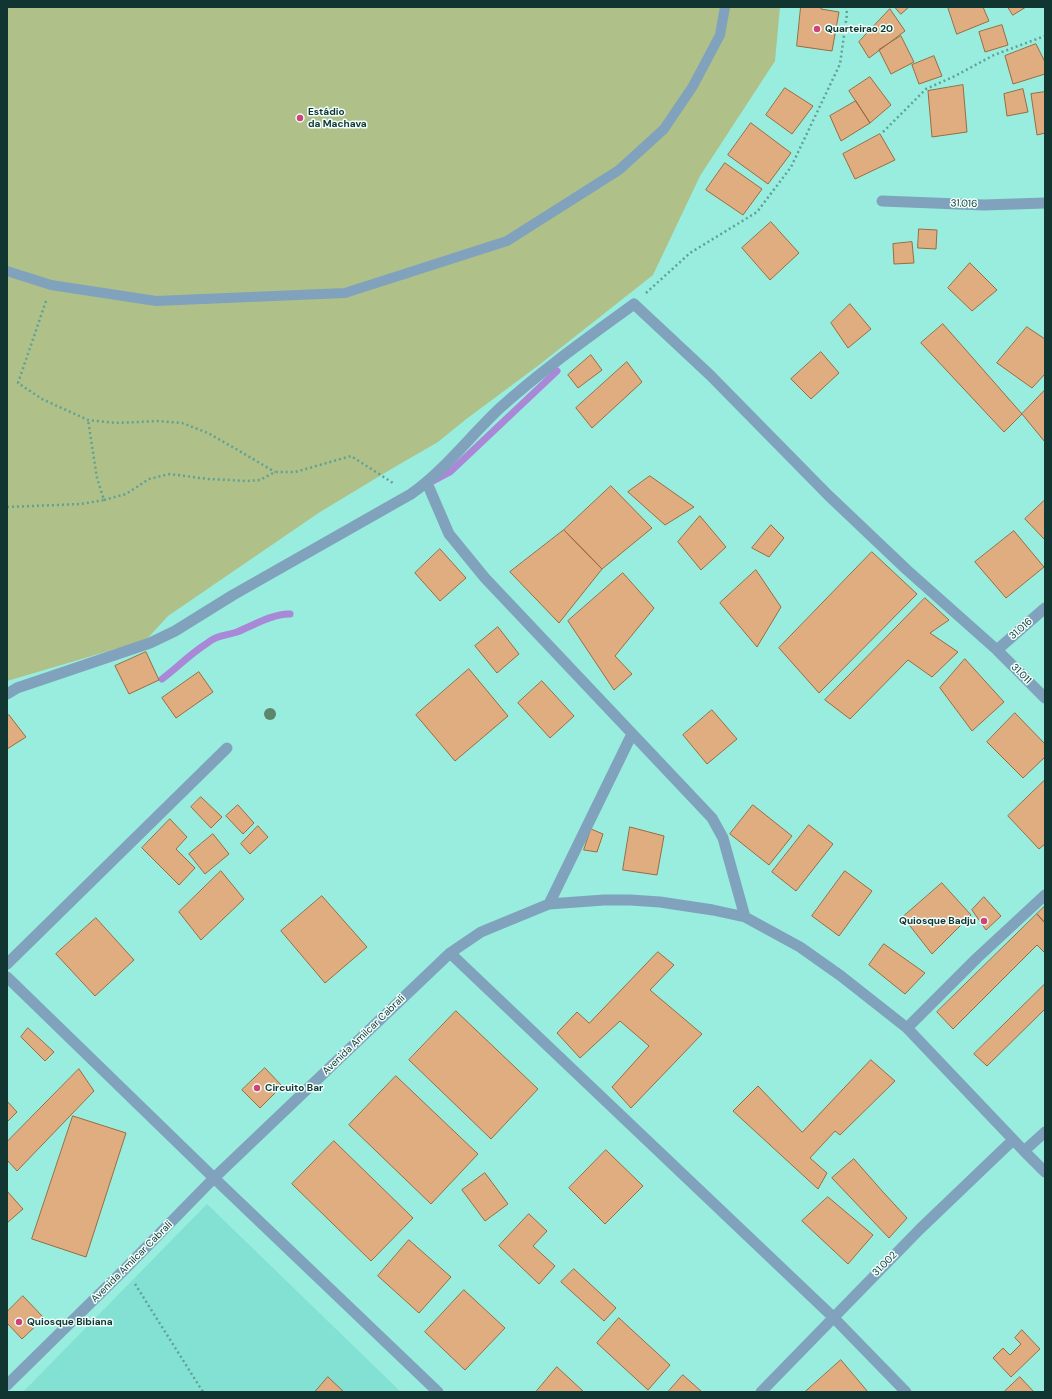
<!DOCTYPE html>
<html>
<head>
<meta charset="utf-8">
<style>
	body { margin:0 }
	#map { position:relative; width:1052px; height:1399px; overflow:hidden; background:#98edde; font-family:"DM Sans",sans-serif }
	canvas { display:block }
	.frame { position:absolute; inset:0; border:8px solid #113530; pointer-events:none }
</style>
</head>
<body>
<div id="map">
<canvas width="1052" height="1399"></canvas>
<div class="frame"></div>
</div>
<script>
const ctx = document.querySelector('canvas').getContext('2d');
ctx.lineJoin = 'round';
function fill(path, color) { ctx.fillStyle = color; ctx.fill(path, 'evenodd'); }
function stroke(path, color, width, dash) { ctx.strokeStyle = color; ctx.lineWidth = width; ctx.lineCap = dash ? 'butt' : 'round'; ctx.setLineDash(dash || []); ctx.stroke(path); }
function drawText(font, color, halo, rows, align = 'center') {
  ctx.font = font + ' "DM Sans",sans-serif'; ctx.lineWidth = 3; ctx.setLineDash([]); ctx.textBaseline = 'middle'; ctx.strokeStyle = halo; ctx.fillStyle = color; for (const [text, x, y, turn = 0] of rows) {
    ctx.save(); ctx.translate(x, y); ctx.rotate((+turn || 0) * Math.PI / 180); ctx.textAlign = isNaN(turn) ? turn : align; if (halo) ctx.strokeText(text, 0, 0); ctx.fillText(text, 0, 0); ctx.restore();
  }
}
fill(new Path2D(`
	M207,1204L401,1392H23Z`), '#82e1d2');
fill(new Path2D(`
	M7,7H780L775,61L700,176L653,275L539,365L465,420L438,442L393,468L320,512L168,616L146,640L7,681Z`), '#afc188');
stroke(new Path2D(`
	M431,482L450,472L557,371
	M162,679C177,668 190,654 206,644C217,635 225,636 237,632C252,626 274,613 290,614`), '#a888d7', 7);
const building = new Path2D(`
	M801,7H821V9L839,12L832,51L797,46Z
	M895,7H909L901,14Z
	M948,7H983L989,21L957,34Z
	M1008,7H1026L1013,15Z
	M890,9L905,31L869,58L859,42Z
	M1002,25L1008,45L985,52L979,32Z
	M901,36L914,62L891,74L879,50Z
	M1036,44L1045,62V74L1013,84L1005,56Z
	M934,56L942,76L919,84L912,65Z
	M870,77L891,105L870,123L849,91Z
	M963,85L967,132L932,137L928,91Z
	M785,88L813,106L792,134L766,115Z
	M1023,89L1028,112L1007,116L1004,94Z
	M1045,92V133L1037,135L1031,94Z
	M856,101L870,123L841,141L830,116Z
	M751,123L791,153L768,184L728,155Z
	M880,134L895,160L855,179L843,154Z
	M725,163L762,189L743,215L706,190Z
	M771,222L799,253L770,280L742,248Z
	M919,229L937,230L936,249L918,248Z
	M912,242L914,263L894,264L893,244Z
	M970,263L997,290L972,311L948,288Z
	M850,304L871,329L848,348L831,323Z
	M943,324L1022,414L1004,432L921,343Z
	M1027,327L1045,339V374L1032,388L997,363Z
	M821,352L839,373L811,399L791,379Z
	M591,355L602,370L578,388L568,375Z
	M627,362L642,382L592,428L576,408Z
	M1045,390V442L1022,414Z
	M650,476L694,507L665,525L628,492Z
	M611,486L652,528L602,569L564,530Z
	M1045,500V540L1025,519Z
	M700,516L726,547L701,570L678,542Z
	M771,525L784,538L769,557L752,548Z
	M564,530L602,569L559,623L510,572Z
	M1014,531L1044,567L1006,598L975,562Z
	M440,549L466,578L440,601L415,573Z
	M872,552L917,594L819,693L779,648Z
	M756,570L781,607L757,647L720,603Z
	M623,573L654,608L615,656L632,674L614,690L568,621Z
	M925,598L949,620L930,633L958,652L932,677L908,660L850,719L825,700Z
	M498,627L519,654L497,673L475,646Z
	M146,652L159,680L129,694L115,666Z
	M965,659L1004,702L972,731L940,688Z
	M469,669L508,716L455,761L416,715Z
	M199,672L213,692L176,718L162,698Z
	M542,681L574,716L550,738L518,703Z
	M712,710L737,739L707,764L683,735Z
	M1015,713L1045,744V757L1023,778L987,742Z
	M9,715L26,737L7,749V716Z
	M1045,780V844L1039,849L1008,816Z
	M201,797L222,817L211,828L191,807Z
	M238,805L254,823L243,834L226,816Z
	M753,805L792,836L769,865L730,834Z
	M170,819L187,837L176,849L195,868L179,885L142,848Z
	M809,825L833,844L796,891L772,872Z
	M258,826L268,837L250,854L241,844Z
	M630,827L664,836L657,875L623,870Z
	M591,829L603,834L597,852L584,850Z
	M213,834L229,854L205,874L189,854Z
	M221,871L244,899L201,940L179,912Z
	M845,871L872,891L839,936L812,916Z
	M942,883L971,915L932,954L903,917Z
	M322,896L367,947L325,983L281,931Z
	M984,897L1001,916L986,930L972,910Z
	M1045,906V923L1037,914Z
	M1037,914L1045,923V953L1037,945L953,1029L937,1012Z
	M96,918L134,960L95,996L56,954Z
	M884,944L925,973L905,994L869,965Z
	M658,952L674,965L650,990L702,1034L631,1108L612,1087L649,1046L620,1021L580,1058L557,1033L577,1012L589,1023Z
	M1045,984V1009L987,1066L974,1054Z
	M456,1011L538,1089L491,1139L409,1060Z
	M28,1028L54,1052L45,1061L21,1037Z
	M871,1060L895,1081L840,1135L835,1131L810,1158L827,1173L818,1189L733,1111L758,1086L802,1132Z
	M265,1068L282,1086L260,1108L242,1090Z
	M79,1069L94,1091L17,1171L7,1160V1142Z
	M396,1076L478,1154L431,1204L349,1125Z
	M7,1101L17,1112L7,1122Z
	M73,1116L126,1133L86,1257L32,1239Z
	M334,1141L413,1218L371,1261L292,1184Z
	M606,1150L643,1186L605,1224L569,1188Z
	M854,1159L883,1192L907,1218L889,1238L832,1178Z
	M485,1173L508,1204L485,1221L462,1190Z
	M7,1191L23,1209L7,1223Z
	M828,1197L873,1235L848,1264L802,1221Z
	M529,1214L547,1231L533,1246L555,1266L539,1284L499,1246Z
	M409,1240L451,1277L419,1313L378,1276Z
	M574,1269L616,1308L604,1321L561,1282Z
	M464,1290L505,1328L465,1370L425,1332Z
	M23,1296L44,1318L22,1339L7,1323V1312Z
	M619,1318L670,1365L648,1390L597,1343Z
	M1022,1330L1040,1349L1011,1377L993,1358L1003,1348L1010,1355L1021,1344L1015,1338Z
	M841,1360L868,1392H805Z
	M557,1367L584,1392H536Z
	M683,1375L702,1392H670L669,1391Z
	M328,1377L344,1392H315Z
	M1020,1377L1034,1392H1004Z`);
fill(building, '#e0ad80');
stroke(building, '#9a6b3f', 1);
stroke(new Path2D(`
	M883,132L926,89L955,76L994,55L1045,36
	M646,293L690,253L757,212L791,167L840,64L847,14L846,7
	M46,301L18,383L42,399L88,420L116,423L157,421L182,423L208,433L236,449L275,472
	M104,500L126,494L149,479L170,474L208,479L247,481L260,480L275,472H295L351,456L393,483
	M7,507L81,504L104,500L97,478L88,420
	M135,1284L203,1392`), '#60a196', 2.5, [2, 3]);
stroke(new Path2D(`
	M7,271L51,285L156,301L345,293L507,241L619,170L664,129L693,86L720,35L725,7`), '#81a2bc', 10);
stroke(new Path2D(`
	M882,201L984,205L1045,203
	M427,483L449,534L485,578L712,818L723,838L745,917
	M997,650L1045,608
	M7,694L17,688L150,643L175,631L233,595L411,494C445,470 470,436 500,408C542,370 589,337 634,304L710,375L828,495L907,570L997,650L1045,698
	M549,904L632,734
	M450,953L833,1317L906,1392
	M7,964L227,748
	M7,977L214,1178L438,1392
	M907,1028L977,958L1045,895
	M1024,1151L1045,1132
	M7,1385L125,1269L214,1178L450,953L481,932L549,904L604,900H630L660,902L713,910L745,917L800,947L841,976L907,1028L1024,1151L1045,1172
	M761,1392L920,1229L1013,1140`), '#81a2bc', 11);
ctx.fillStyle = '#5c876c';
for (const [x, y] of [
	[270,714]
]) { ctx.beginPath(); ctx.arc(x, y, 6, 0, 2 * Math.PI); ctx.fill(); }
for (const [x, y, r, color] of [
	[817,29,4,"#cf4375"],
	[300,118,4,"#cf4375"],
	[984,921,4,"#cf4375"],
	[257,1088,4,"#cf4375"],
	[19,1322,4,"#cf4375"]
]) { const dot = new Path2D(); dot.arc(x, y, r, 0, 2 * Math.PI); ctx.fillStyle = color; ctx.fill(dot); stroke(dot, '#effffc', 1.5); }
drawText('bold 10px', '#113530', '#effffc', [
	["Quarteirao 20",825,29],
	["Estádio",308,112],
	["da Machava",308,124],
	["Quiosque Badju",976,921,"right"],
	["Circuito Bar",265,1088],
	["Quiosque Bibiana",27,1322]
], 'left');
drawText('10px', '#113530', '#effffc', [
	["31.016",964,204,2],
	["31.016",1021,629,-41],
	["31.011",1021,674,45],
	["Avenida Amilcar Cabrali",364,1035,-44],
	["Avenida Amilcar Cabrali",132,1262,-45],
	["31.002",885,1264,-45]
]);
</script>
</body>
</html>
